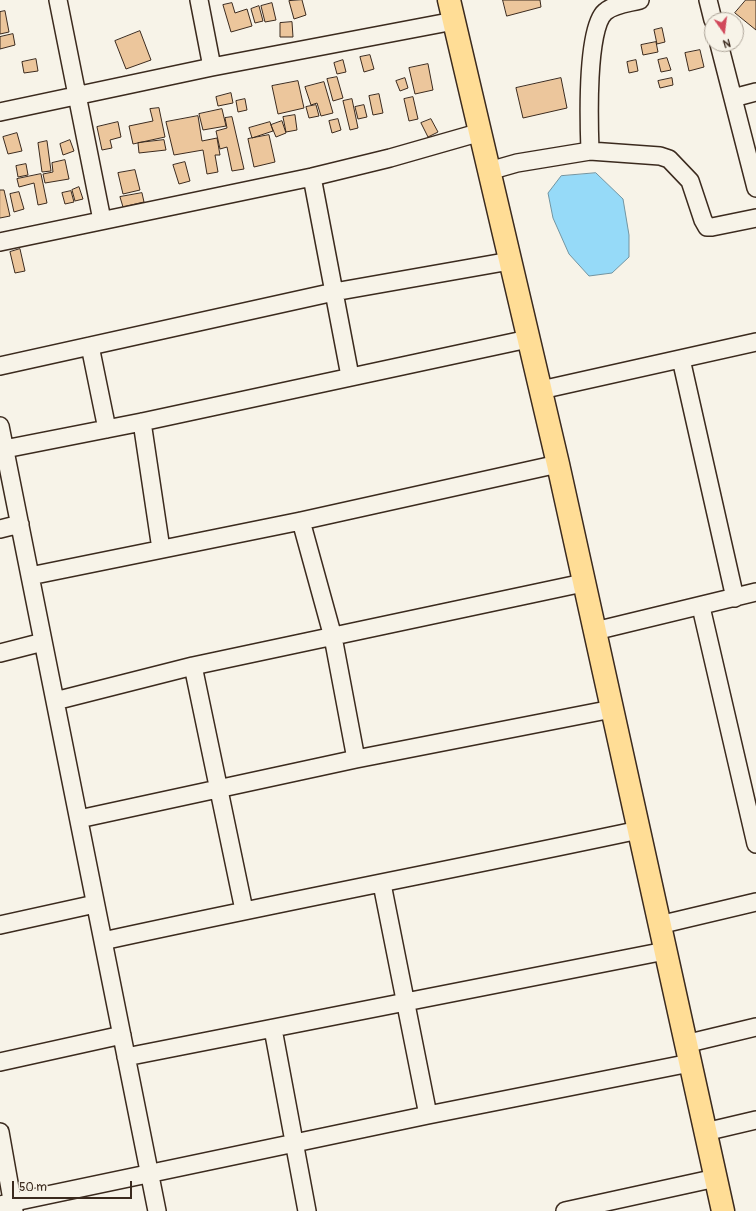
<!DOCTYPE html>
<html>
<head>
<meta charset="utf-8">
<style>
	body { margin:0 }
	#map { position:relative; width:756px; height:1211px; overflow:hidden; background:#f7f3e8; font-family:Pangolin,sans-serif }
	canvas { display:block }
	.north { position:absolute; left:704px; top:12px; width:40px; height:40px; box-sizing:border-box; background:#f7f3e8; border:1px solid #aca397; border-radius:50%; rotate:166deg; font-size:11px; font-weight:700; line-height:16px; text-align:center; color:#3b2a1e }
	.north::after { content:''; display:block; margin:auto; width:14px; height:18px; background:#d1495b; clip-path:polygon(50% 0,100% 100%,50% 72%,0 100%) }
	.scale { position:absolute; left:12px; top:1181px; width:120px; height:18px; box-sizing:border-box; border:2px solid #3b2a1e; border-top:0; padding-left:5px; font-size:12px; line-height:14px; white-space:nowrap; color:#3b2a1e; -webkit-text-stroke:3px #f7f3e8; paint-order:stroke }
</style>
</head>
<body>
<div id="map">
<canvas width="756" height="1211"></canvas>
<div class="north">N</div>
<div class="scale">50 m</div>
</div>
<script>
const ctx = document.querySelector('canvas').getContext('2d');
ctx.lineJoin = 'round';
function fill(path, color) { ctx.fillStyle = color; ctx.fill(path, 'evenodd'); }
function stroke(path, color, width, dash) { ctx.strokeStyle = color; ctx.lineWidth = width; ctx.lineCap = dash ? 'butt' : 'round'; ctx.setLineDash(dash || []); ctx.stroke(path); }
const water = new Path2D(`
	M596,173L623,199L629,235V257L612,273L589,276L569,254L553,218L548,193L561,176Z`);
fill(water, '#96daf8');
stroke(water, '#7294a1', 1);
const building = new Path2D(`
	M302,0L306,15L294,19L289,1Z
	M503,0H540L541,7L507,16Z
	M746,0H756V30L735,13Z
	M232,3L235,13L247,9L252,26L231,32L223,5Z
	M272,3L276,20L265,22L261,6Z
	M259,6L263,21L255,23L251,9Z
	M5,11L9,32L0,34V12Z
	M292,22L293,37H280V23Z
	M662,28L665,42L657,44L654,30Z
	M140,31L151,60L126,69L115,41Z
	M13,34L15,45L0,49V37Z
	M656,42L658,52L643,55L641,45Z
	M700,50L704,67L689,71L685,53Z
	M370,55L374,69L364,72L360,57Z
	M667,58L671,70L661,72L658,60Z
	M36,59L38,71L24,73L22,62Z
	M343,60L346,72L337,74L334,63Z
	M636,60L638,71L629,73L627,62Z
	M428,64L433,90L415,94L409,68Z
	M337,77L343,98L333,101L327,79Z
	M405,78L408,88L400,91L396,81Z
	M561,78L567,108L523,118L516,88Z
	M672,78L673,85L660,88L658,81Z
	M298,81L304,108L278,114L272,86Z
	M324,82L333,113L321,116L317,103L311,105L305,87Z
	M231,93L233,103L218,106L216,97Z
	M379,94L383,113L373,115L369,96Z
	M413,97L418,119L409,121L404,99Z
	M245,99L247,110L238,112L236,101Z
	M352,99L358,128L350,130L343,101Z
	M316,105L319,116L309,118L306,107Z
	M364,105L367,117L358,119L355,107Z
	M159,108L165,137L133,144L129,126L153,121L150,109Z
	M222,109L226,126L203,130L199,114Z
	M295,115L297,130L286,132L283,117Z
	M198,116L202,141L217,138L220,155H215L218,172L207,174L203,150L174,155L166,122Z
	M232,117L244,169L232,171L227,147L220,149L216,131L227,128L225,118Z
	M338,119L341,130L332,133L329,121Z
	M431,119L438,132L428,137L421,123Z
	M282,121L286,133L276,137L271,125Z
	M118,122L121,137L110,140L112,148L102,150L97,127Z
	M270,122L273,131L252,138L249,128Z
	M17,133L22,151L8,154L3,137Z
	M269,135L275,162L254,167L248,139Z
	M70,140L74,151L63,155L60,144Z
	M164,140L166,150L139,153L138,143Z
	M47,141L51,171L42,172L38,143Z
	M65,160L69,179L45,183L43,174L53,172L52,163Z
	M185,162L190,181L179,184L173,165Z
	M26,164L28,175L18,177L16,166Z
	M135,170L140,190L123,194L118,173Z
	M41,174L47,203L38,205L34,183L19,187L17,179Z
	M79,187L83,199L75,201L72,190Z
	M0,190H4L10,216L0,218Z
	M71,191L74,202L65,204L62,193Z
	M19,192L24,209L14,212L10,194Z
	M142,193L144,202L123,207L120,197Z
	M20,249L25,271L15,273L10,252Z`);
fill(building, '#ecc69c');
stroke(building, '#3b2a1e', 1);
const minor = new Path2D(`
	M58,0L102,220
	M199,0L212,67
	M640,0C629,3 614,4 605,12C586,28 589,124 590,151L660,156L669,159L690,181L703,220L707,227H712L756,218
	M708,0L713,20
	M719,44L756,188
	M733,98L756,92
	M0,112L212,67L454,21
	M489,171L517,163L590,151
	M312,177L350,376
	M0,242L312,177L390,158L481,132
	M90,346L107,429
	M681,359L735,598
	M0,366L334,292L510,261
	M541,390L756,342
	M142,422L161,549
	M0,426L157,1211
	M0,450L142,422L528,339
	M301,521L333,637L356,759
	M0,529L20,524
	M30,576L301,521L558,464
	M701,607L756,844
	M595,631L756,592
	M0,653L43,642
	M193,666L244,910
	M55,701L193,666L583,583
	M79,819L356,759L612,709
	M382,884L428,1115
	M0,925L95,904
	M659,925L756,902
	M103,941C281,902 460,868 639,830
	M273,1029L307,1211
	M685,1044L756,1027
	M126,1057L665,951
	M0,1062L122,1035
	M0,1132L14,1211
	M705,1132L756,1120
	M0,1205L428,1115L690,1063
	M565,1211L716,1178`);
const trunk = new Path2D(`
	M449,0L558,464L723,1211`);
stroke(minor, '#3b2a1e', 20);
stroke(trunk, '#3b2a1e', 25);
stroke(minor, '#f7f3e8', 17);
stroke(trunk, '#ffdd96', 22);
</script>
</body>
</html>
